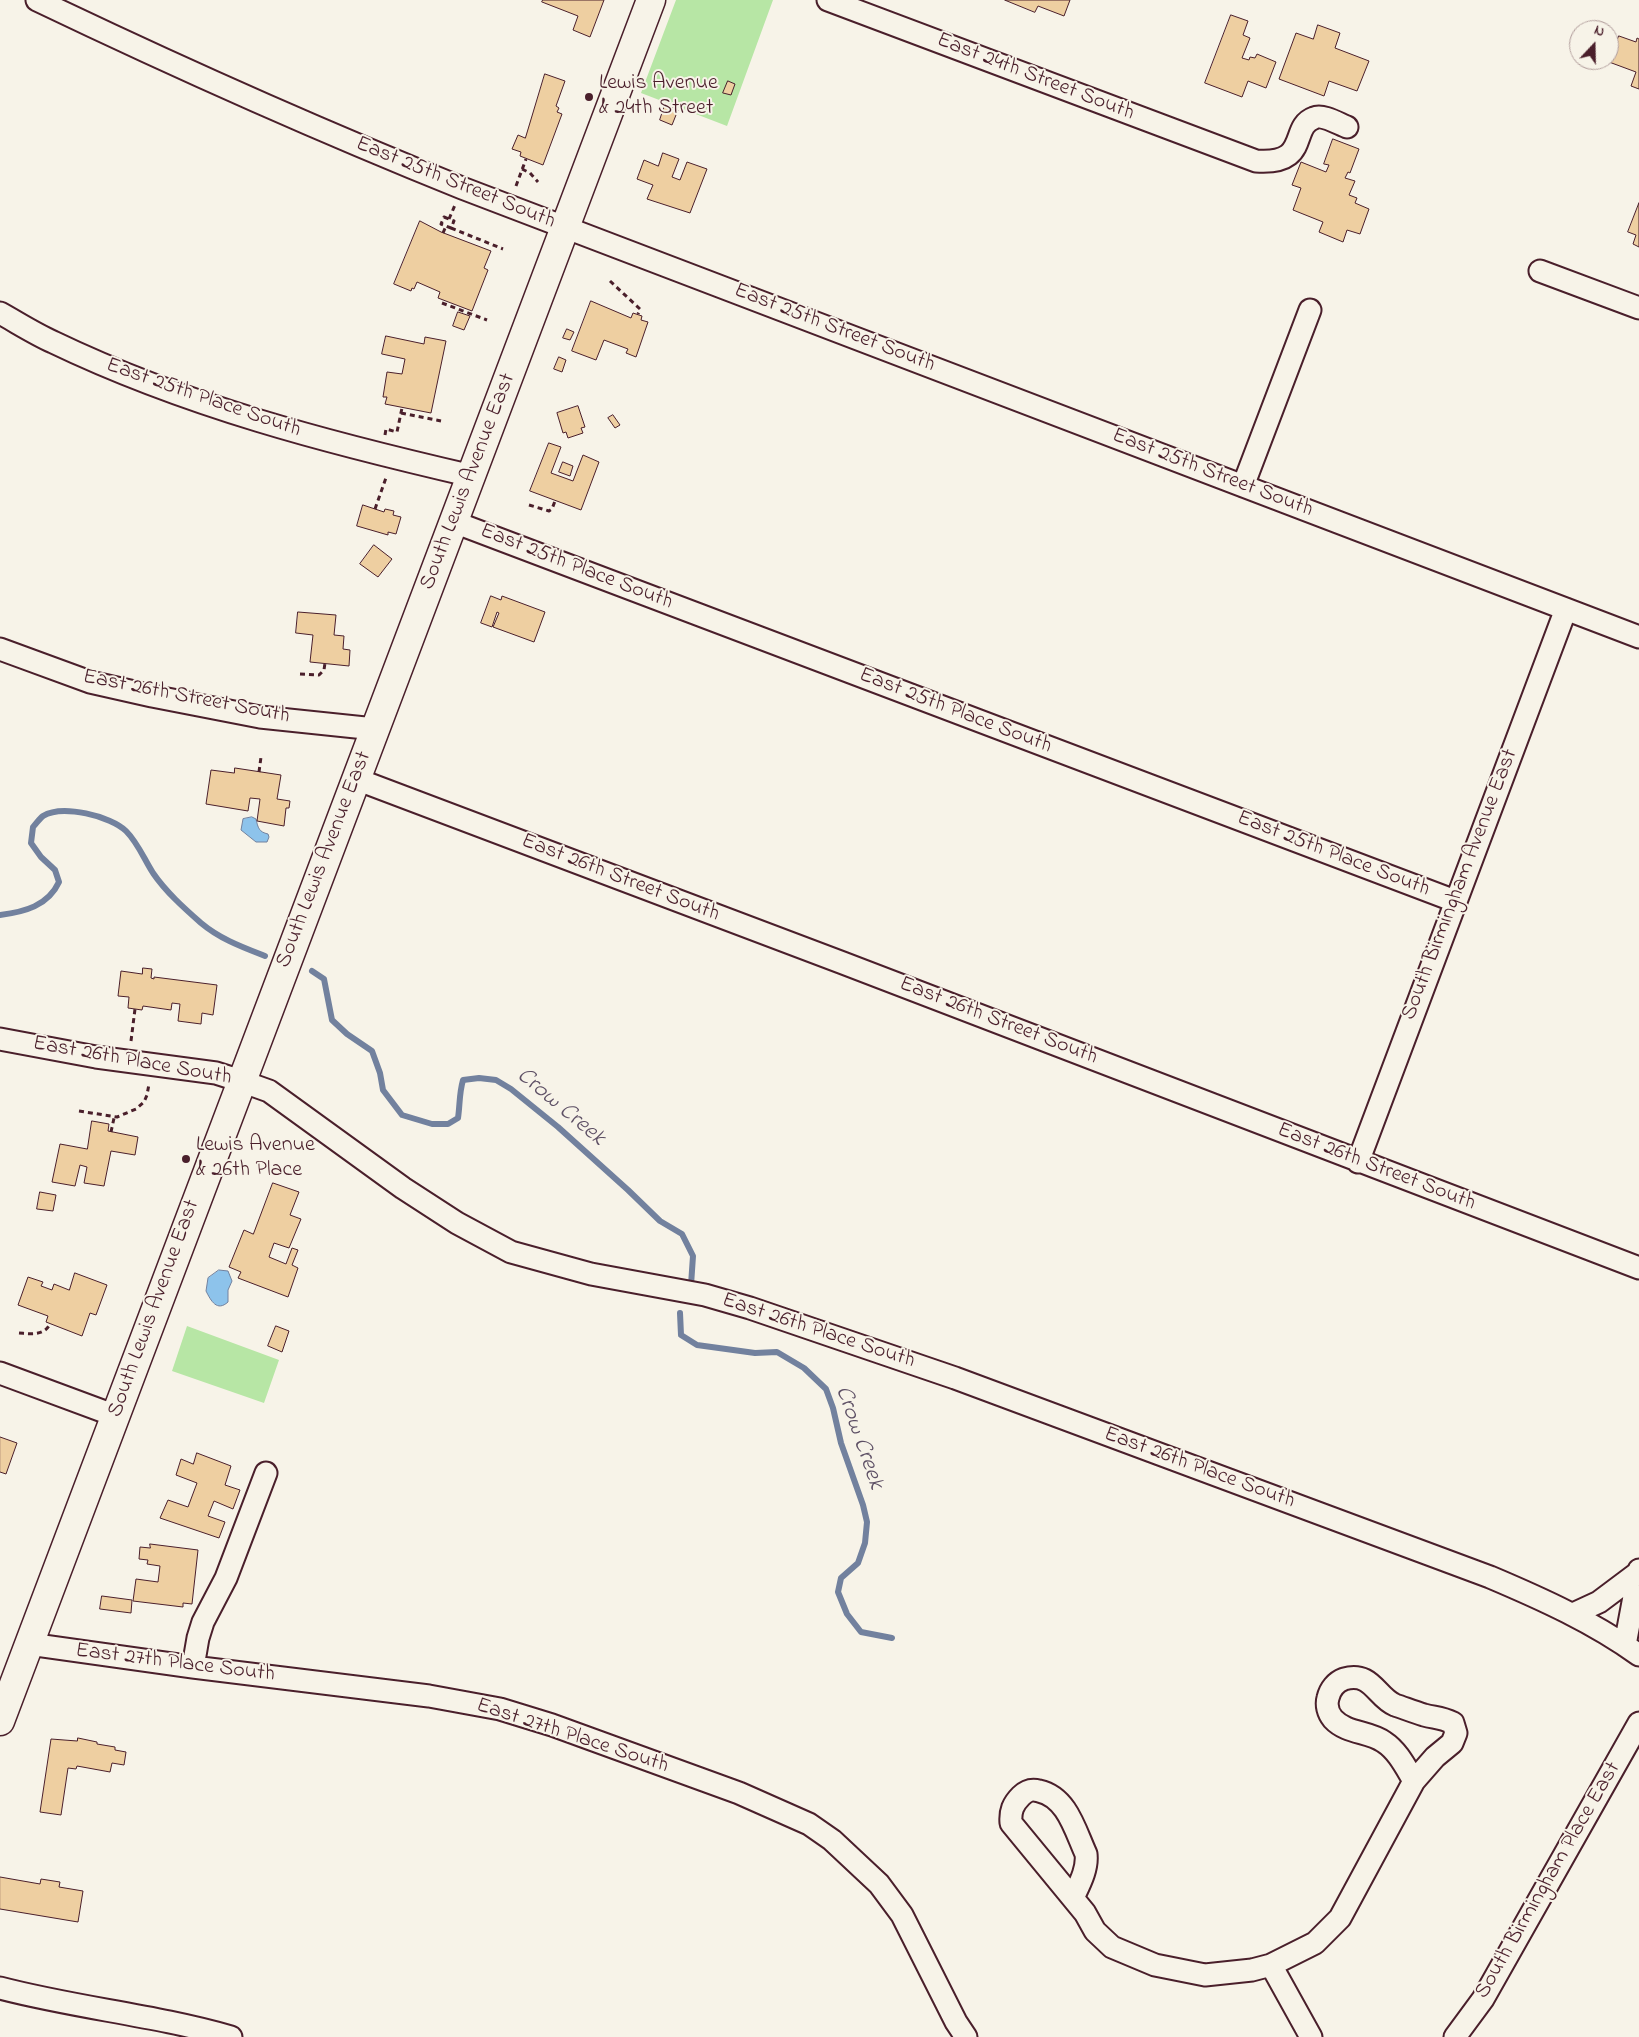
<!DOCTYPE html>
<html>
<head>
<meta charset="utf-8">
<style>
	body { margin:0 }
	#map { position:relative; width:1639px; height:2037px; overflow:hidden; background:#f7f3e8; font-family:"Indie Flower",sans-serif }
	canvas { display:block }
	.north { position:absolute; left:1569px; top:20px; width:50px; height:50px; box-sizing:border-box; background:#f7f3e8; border:1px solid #b29e9c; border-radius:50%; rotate:21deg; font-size:14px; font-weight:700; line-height:20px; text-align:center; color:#4a1f2b }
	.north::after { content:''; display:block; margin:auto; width:18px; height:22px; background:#4a1f2b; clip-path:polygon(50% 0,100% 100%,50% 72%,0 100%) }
</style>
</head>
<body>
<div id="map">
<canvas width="1639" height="2037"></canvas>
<div class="north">N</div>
</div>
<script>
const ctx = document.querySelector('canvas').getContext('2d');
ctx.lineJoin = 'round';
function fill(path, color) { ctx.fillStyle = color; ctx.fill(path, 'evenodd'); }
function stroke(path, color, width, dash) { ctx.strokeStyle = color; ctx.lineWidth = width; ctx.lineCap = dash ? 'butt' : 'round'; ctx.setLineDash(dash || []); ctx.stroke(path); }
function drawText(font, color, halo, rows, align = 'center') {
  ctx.font = font + ' "Indie Flower",sans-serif'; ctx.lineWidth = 4; ctx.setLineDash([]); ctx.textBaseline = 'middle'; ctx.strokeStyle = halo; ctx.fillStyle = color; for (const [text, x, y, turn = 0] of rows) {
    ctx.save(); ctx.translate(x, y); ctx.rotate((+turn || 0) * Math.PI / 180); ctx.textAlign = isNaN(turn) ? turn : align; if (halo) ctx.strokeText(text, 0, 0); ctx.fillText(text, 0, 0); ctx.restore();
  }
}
fill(new Path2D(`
	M676,0H773L727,126L641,93Z
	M187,1326L279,1360L264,1403L172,1371Z`), '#b7e6a5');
const water = new Path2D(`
	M252,817L256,819C258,828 259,832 268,834L269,837L267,842H256L241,830L243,819Z
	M219,1270L228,1271L232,1281L228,1290V1302C217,1312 211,1301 206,1291L208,1278Z`);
fill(water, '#8dc3eb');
stroke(water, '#72819e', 1);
stroke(new Path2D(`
	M0,915C24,912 48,906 59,882L55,870L41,857L31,843L33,827C36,824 39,819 43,816C62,804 111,816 126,831C138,843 144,859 153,873C166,892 184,908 201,923C220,939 242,947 265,956
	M312,971L324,979L332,1020L347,1034L372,1051L380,1073L383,1090L402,1115L432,1124H448L458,1118C460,1105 459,1094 463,1080L479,1078L496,1080L511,1089L558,1127L628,1190L660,1221L682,1234L693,1256L691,1285
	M680,1313L681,1335L697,1345L755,1353L777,1352L804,1368L826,1389L833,1408L841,1443L863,1505L867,1522L865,1543L858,1563L841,1578L838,1592L847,1614L861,1632L892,1638`), '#72819e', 6);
const building = new Path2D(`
	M543,0H604L590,37L573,30L578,16L542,2Z
	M1005,0H1070L1064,16L1038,6L1035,12Z
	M1231,15L1248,21L1243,35L1250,38L1242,58L1249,60L1250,57L1255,58L1257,54L1276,62L1266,88L1248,81L1242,97L1205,83Z
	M1318,25L1340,33L1335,48L1369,61L1357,91L1329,81L1324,96L1279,79L1296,33L1313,39Z
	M1619,36L1636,42L1637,38L1639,39V89L1631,86L1636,72L1609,62Z
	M545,74L565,81L556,106L559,108L557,112L562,114L543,165L520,156L521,152L512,149L518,135L525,138Z
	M728,81L735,84L731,95L723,93Z
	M665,105L678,110L672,125L660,120Z
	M1333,139L1359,149L1350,173L1348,172L1345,178L1355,181L1349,195L1357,198L1355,203L1369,209L1360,234L1347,230L1343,242L1319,232L1323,222L1293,210L1301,188L1292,185L1301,162L1326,172L1329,165L1324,164Z
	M663,153L679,159L672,177L680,180L687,162L707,169L690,213L647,199L653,185L637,179L644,160L658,166Z
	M1639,203V247L1633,244L1636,235L1628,232Z
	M420,221L441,232L491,251L484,268L488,270L472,311L438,298L440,292L417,282L414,289L412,288L411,291L394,284Z
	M591,301L631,318L633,313L642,316L641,320L648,322L636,357L626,353L628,349L604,340L596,360L572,351Z
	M458,312L470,316L464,330L453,326Z
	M567,329L574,332L570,340L563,338Z
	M386,336L424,344L425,337L446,341L431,413L385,404L387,397H383L387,372L402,374L405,359L382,354Z
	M559,357L566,360L562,372L554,369Z
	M578,406L585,427L581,428L583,433L568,438L566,432L563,433L557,413Z
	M613,415L620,425L615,428L608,418Z
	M549,443L561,447L551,473L573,481L583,455L599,462L581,510L530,491Z
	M563,462L573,466L570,476L559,472Z
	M363,505L384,512L385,509L394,511L393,515L401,517L396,534L388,532V535L357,526Z
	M374,545L392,559L378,577L360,564Z
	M491,596L501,600L502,596L545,612L534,642L493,627L499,613L497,612L492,627L481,623Z
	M298,612L336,615L334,635L344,636L343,649L350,650L349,666L310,662L313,635L296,633Z
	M235,768L281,775L277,799L290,801L289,808H286L284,826L257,821L260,799L250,798L248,811L206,804L211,770L234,773Z
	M143,968L152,969L151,978L154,979V977L217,985L213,1015L202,1013L201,1024L178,1021L180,1004L172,1003L171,1010L143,1006L142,1010L128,1008L129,997L118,996L121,971L142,974Z
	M92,1121L109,1124L108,1131L138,1137L135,1155L111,1151L104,1186L84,1183L87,1167L80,1165L75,1186L52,1182L60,1144L87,1149Z
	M273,1183L299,1192L290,1215L301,1219L289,1248L274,1243L269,1257L286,1264L292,1248L298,1250L292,1265L298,1268L288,1297L238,1278L241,1272L229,1267L244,1230L253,1234Z
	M40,1192L56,1195L53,1211L37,1209Z
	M75,1273L107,1285L96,1315L90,1313L82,1336L46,1322L48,1316L18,1305L28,1277L43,1282L41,1286L52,1290L54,1284L69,1290Z
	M276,1326L289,1331L282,1352L268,1346Z
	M0,1437L17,1443L6,1474L0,1472Z
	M197,1453L231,1466L225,1485L240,1490L233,1509L214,1501L208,1516L225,1522L219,1538L160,1518L168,1500L188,1507L197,1483L176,1475L181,1459L193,1464Z
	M150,1544L198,1550L192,1604L183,1603V1607L133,1601L136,1579L158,1582L160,1566L147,1564L148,1560L139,1559L140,1547L150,1548Z
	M102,1596L132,1600L131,1613L100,1609Z
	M78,1738L97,1742V1744L115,1747V1750L126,1752L124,1765L112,1763L110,1772L77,1766L76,1769L68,1768L61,1815L40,1812L51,1739L77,1741Z
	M0,1877L40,1884L41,1879L60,1882L59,1887L83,1891L78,1922L0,1909Z`);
fill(building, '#eecfa1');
stroke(building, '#4a1f2b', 1);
const minor = new Path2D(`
	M37,0C177,67 318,130 462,188L1639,637
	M828,0L1256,161C1311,165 1289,127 1314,118C1323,114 1339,124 1347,127
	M1540,271L1639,308
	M0,313C18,323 35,334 53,342C186,406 329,443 472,476
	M1243,486L1310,310
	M454,522L1455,901
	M0,649L90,682L152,696L260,717L375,729
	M356,779L843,963L1639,1268
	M0,1039L96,1057L216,1073L241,1081L269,1091L403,1188L457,1223L511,1252L591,1274L705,1295L750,1308L955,1378L1490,1577C1542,1599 1593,1622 1639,1655
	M1358,1162L1566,609
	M0,1373L116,1416
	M1573,1614L1599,1602L1639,1572
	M29,1644L193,1667L429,1696L500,1709L552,1725L739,1793L809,1824L832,1840L879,1884L902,1915L956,2022L966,2037
	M1625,1645L1639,1570
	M193,1667L198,1638L203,1622L226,1578L266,1473
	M1073,1898C1079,1885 1088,1869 1086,1854C1075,1830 1067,1797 1039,1791C1032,1789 1027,1790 1021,1796C1013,1804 1010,1811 1011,1823L1085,1913L1095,1931L1112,1947L1155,1965L1205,1975L1252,1970L1271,1965L1315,1943L1340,1918L1414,1781L1435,1757L1452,1743L1456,1733L1453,1723C1441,1717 1435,1718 1424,1715C1414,1712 1404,1708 1395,1705C1376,1697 1372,1671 1344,1679C1336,1682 1330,1689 1328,1698C1326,1705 1328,1713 1333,1719C1347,1734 1369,1731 1384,1742C1398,1751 1406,1768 1414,1781
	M1271,1965L1311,2037
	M0,1988C76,2008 155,2015 231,2037
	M1455,2037L1483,1999L1639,1723`);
const secondary = new Path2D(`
	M0,1721L651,0`);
stroke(minor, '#4a1f2b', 25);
stroke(secondary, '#4a1f2b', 31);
stroke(new Path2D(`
	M522,169L530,173L538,182
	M516,186L526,159
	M444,217L454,221L451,228L441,224Z
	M449,219L455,205
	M451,228L503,249
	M443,233L446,226
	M610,281L640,309L638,314
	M442,303L487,320
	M401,413L441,421
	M385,435L386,429L397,432L402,408
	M529,505L549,511L552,509L555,501
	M375,509L387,475
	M300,674L319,675L324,670L325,663
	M259,772L261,757
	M131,1041L135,1009
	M79,1111L117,1117L136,1109L144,1102L147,1095L149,1084
	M111,1132L114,1118
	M19,1333C31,1334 44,1336 50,1324`), '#4a1f2b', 3, [5, 4]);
stroke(minor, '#f7f3e8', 21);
stroke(secondary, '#f7f3e8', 28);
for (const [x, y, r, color] of [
	[589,97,5,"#4a1f2b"],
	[186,1159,5,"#4a1f2b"]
]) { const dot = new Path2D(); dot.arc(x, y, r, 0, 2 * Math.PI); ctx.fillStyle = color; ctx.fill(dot); stroke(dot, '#f7f3e8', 2); }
drawText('22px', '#4a1f2b', '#f7f3e8', [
	["East 24th Street South",1035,78,21],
	["East 25th Street South",455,184,22],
	["East 25th Street South",834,329,21],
	["East 25th Place South",203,399,19],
	["East 25th Street South",1212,474,21],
	["South Lewis Avenue East",469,482,-69],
	["East 25th Place South",576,568,21],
	["East 26th Street South",186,698,11],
	["East 25th Place South",955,712,21],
	["East 25th Place South",1333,855,21],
	["South Lewis Avenue East",325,860,-69],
	["East 26th Street South",620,879,21],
	["South Birmingham Avenue East",1461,885,-69],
	["East 26th Street South",998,1022,21],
	["East 26th Place South",132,1062,10],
	["East 26th Street South",1376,1168,21],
	["South Lewis Avenue East",155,1309,-70],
	["East 26th Place South",818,1332,18],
	["East 26th Place South",1199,1469,20],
	["East 27th Place South",175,1664,7],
	["East 27th Place South",572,1737,18],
	["South Birmingham Place East",1549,1881,-60]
]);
drawText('22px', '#4a1f2b', '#f7f3e8', [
	["Lewis Avenue",599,84],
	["& 24th Street",599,109],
	["Lewis Avenue",196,1146],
	["& 26th Place",196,1171]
], 'left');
drawText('italic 24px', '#5e5065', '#f7f3e8', [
	["Crow Creek",560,1108,40],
	["Crow Creek",858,1438,71]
]);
</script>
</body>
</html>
